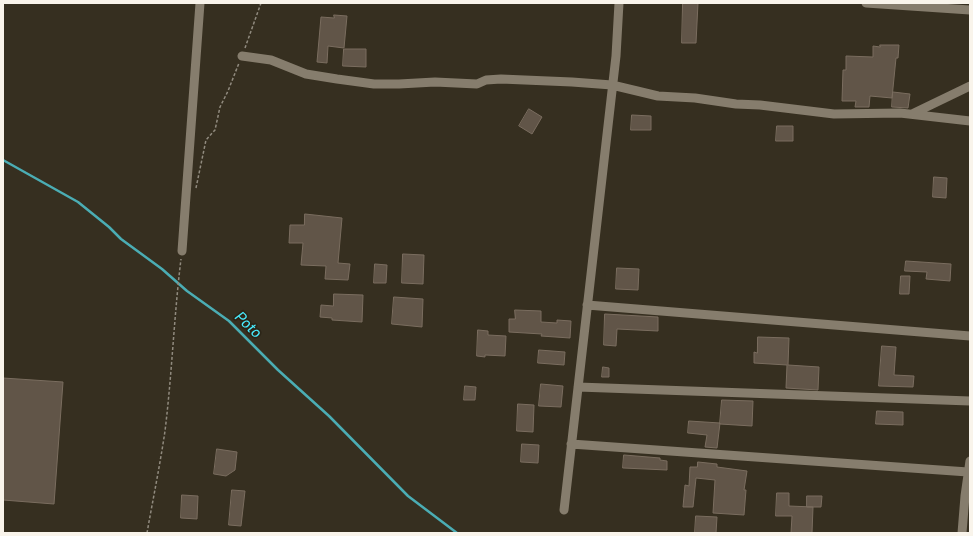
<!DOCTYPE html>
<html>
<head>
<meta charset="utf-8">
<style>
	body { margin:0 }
	#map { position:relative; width:973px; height:536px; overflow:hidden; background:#362f20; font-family:"Public Sans",sans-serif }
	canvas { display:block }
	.frame { position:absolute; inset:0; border:4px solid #f9f4eb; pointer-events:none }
</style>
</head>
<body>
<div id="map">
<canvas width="973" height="536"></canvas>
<div class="frame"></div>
</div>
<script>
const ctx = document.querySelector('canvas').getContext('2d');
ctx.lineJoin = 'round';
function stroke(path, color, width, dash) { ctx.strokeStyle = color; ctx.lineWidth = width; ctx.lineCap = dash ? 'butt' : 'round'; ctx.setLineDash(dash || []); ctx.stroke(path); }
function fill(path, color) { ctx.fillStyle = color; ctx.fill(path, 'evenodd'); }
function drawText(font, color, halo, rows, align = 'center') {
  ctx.font = font + ' "Public Sans",sans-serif'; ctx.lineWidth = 3.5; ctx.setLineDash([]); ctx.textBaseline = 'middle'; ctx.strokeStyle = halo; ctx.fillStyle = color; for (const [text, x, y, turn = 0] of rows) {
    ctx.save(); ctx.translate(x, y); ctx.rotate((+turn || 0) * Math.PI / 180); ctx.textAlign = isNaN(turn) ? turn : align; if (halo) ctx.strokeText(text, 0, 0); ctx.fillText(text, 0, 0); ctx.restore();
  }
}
stroke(new Path2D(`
	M3,160L78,202L109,227L121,239L162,269L187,291L229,321L278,370L329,416L408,496L457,533`), '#4badb4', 2.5);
const building = new Path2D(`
	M683,3H698L696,43H682Z
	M334,15L347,16L344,48L328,46L327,63L317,62L321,17L334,18Z
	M880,45H899L898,58H896L892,98L870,96L869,107H855L856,101H842L843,70H846V56L873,57V46L880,47Z
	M344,49H366V67L343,66Z
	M893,92L910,94L908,108L892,107Z
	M529,109L542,117L532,134L519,126Z
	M632,115L651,116V130H631Z
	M777,126H793V141H776Z
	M934,177L947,178L946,198L933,197Z
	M305,214L342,218L338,263L350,264L348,280L325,279L326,266L301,265L303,243H289L290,225H304Z
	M403,254L424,255L423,284L402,283Z
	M906,261L951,264L950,281L926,279L927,272L905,271Z
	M375,264L387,265L386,283H374Z
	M617,268L639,269L638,290L616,289Z
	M901,276H910L909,294H900Z
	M334,294L363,295L362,322L332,320V318L320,317L321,305L333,306Z
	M394,297L423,299L422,327L392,324Z
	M515,310L541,311V322L557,323V320L571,321L570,338L541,336L542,334L509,332V319H515Z
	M605,314L658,317V331L617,329L616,346L604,345Z
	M478,330L488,331V335L506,336L505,356L485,355V357L477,356Z
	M758,337L789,338L788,365L819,367L818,390L786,388L787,365L754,363V352L757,353Z
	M882,346L896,347L894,375L914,376L913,387L879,386Z
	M539,350L565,352L564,365L538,363Z
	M603,367L609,368V377H602Z
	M3,378L63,382L54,504L3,500Z
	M541,384L563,386L561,407L539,406Z
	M465,386L476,387L475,400H464Z
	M722,400L753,401L752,426L720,424Z
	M518,404L534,405L533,432L517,431Z
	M877,411L903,412V425L876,424Z
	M689,421L720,423L717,448L705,447L707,435L688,433Z
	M522,444L539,445L538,463L521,462Z
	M217,449L237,452L235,470L226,476L214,474Z
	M624,455L660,458V460L667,461V470L623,468Z
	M698,462L717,464V467L747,471L744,490H746L744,515L713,513L715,480L696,478L693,507H683L685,485L689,486L690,467H697Z
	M232,490L245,491L241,526L229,525Z
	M777,493H789V506L813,507L812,533H791L792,516H776Z
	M182,495L198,496L197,519L181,518Z
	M807,496H822L821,507H807Z
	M696,516L717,517L716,533H695Z`);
fill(building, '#615548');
stroke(building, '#7a6d5f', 1);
stroke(new Path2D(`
	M245,48L261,3
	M196,188L206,140L215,130L220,107L228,91L239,63
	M147,533C153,499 160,465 165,431C172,374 174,316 181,259`), '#918b7f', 1.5, [3, 2]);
stroke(new Path2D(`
	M866,3L970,10
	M242,56L271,60L306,74L337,79L374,84H399L435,82L477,84L486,80L501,79L572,82L612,85L658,96L695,98L736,104L760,105L834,114L900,113L970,121
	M912,114L970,86
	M182,251L200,3
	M587,305L970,336
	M578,387L970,401
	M571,444L968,472
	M564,510L616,56L619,3
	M962,533L965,496L970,461`), '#867d6d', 9);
drawText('italic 15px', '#49ebfe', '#2c2517', [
	["Poto",248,325,44]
]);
</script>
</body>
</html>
